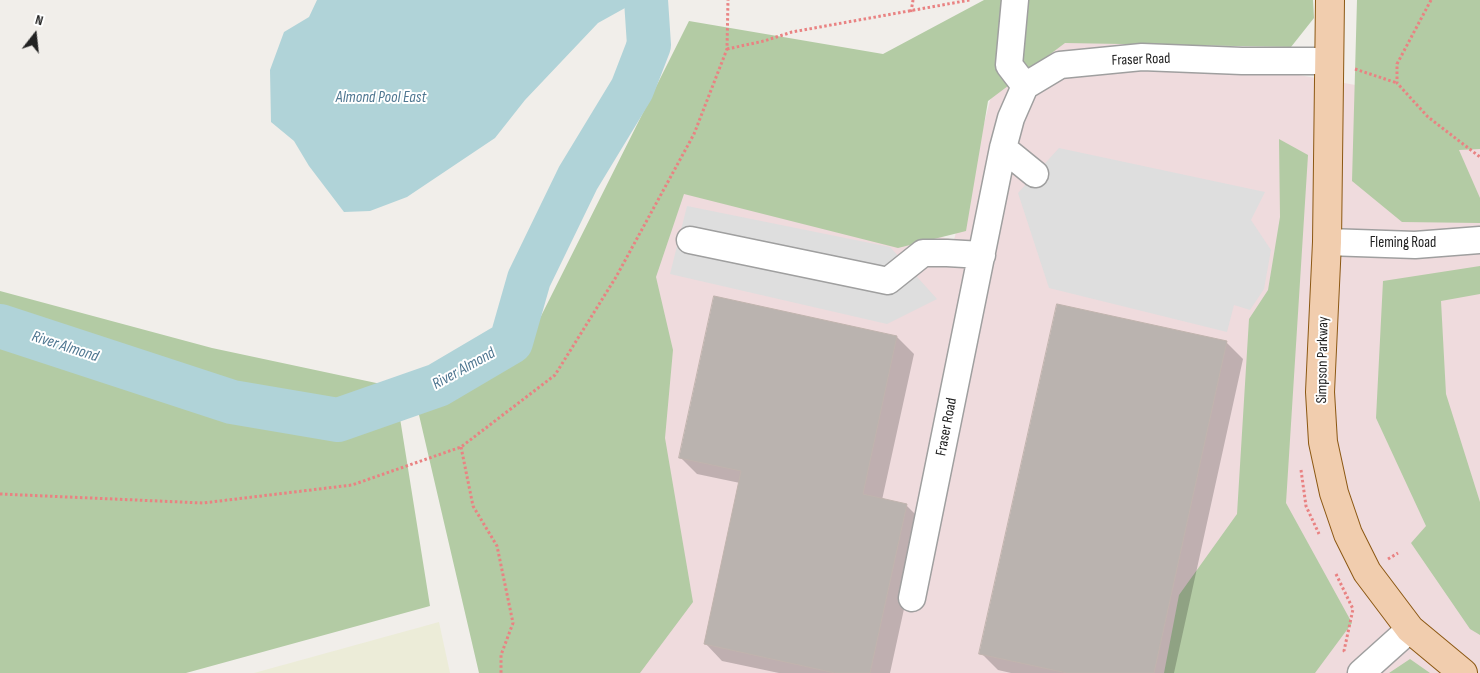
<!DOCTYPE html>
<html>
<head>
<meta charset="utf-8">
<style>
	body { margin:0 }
	#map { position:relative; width:1480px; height:673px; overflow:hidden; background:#f1eeea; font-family:"Sofia Sans Condensed",sans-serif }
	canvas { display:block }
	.north { position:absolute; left:10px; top:10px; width:50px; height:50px; -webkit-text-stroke:4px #fff; paint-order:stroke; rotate:16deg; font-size:14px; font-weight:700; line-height:20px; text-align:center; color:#222 }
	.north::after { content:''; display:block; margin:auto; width:18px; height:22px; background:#222; clip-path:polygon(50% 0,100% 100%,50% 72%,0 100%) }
</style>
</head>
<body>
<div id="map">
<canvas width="1480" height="673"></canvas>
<div class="north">N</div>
</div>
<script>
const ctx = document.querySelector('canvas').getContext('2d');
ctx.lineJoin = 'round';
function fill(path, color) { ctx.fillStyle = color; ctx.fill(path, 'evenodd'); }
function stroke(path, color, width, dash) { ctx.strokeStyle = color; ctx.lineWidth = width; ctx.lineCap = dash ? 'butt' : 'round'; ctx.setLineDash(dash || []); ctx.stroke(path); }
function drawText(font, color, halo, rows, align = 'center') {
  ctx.font = font + ' "Sofia Sans Condensed",sans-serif'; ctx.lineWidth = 4; ctx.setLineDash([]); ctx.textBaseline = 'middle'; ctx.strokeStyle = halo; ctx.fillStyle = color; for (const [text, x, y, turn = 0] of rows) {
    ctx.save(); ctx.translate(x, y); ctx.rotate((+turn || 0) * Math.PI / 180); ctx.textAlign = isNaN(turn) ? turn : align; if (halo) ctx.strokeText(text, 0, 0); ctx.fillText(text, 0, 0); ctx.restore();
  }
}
fill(new Path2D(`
	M1061,33L1480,107V673H576L540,477L680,178L954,240L994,85Z`), '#efdbdd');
fill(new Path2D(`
	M439,622L450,673H254Z`), '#ececd8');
fill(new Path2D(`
	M984,0H1313L1314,18L1291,47L1065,43L988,101L966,231L898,248L684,194L656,277L673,350L665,438L693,602L640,673H479L416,402L524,350L689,21L883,54Z
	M1357,0H1480V149L1459,150L1480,198V223L1402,222L1352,181Z
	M1279,139L1308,155L1286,503L1352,623L1315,673H1164L1179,595L1237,514L1249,319L1268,290L1280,217Z
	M1480,266V294L1441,301L1446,394L1480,502V635L1470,629L1411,543L1426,526L1376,418L1383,281Z
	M0,291L212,348L395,387L430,606L186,673H0Z
	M1410,659L1430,673H1389Z`), '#b3cba4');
fill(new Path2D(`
	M1059,148L1265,192L1251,220L1271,250L1264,289L1250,310L1234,305L1227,332L1049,288L1018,193Z
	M687,206L890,247L937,299L887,324L670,274Z`), '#dedede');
fill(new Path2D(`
	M317,0H665L668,17L659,58L624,59L628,34L625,8L598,23L525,100L495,138L407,197L370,211L344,212L309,166L294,141L271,122L270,70L284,32L309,17Z`), '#b0d3d8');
fill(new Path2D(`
	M715,298L897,337L914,354L882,500L906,505L923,522L890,673H779L722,661L706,644L740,483L697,474L680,457Z
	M1226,342L1243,359L1174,673H1011L998,670L981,653Z`), '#0003');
stroke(new Path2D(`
	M0,326L232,402L338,420L438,385L511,342L529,279L578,178L632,89L649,45L646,0`), '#b0d3d8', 44);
const building = new Path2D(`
	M714,296L897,336L863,494L907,504L870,673H835L704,644L741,471L679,458Z
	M1057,304L1227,341L1154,673H1067L979,654Z`);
fill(building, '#bab3af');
stroke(building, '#c1b4ae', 1);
const minor = new Path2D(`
	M1015,0L1009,65L1025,86
	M1003,148L1035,174
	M690,240L888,281L923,253H947L982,255
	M1327,242L1415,245L1480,240
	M912,598L1003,148L1011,118L1025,86L1060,65L1142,57L1242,61H1329
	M1361,673L1410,629`);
const major = new Path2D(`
	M1330,0L1327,242L1320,392L1323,442L1334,493L1348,534L1367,572L1410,629L1463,673`);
stroke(minor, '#9f9f9f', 29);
stroke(major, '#8c5813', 30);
stroke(new Path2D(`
	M1431,0L1397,64V83L1428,117L1480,157
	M911,12L913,0
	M727,49L764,41L792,32L970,0
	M1355,69L1397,83
	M461,447L473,506L497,546L513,623L501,655V673
	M1301,470L1306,506L1319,534
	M0,494L203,503L352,485L461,447L555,375L616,277L694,134L727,49L728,0
	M1388,559L1398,553
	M1336,574L1353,609L1344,651L1346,653`), '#e98282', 3, [2.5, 2.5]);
stroke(minor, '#fff', 26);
stroke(major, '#f1cdae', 28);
drawText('15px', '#222', '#fff', [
	["Fraser Road",1141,60,-2],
	["Fleming Road",1403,243],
	["Simpson Parkway",1323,360,-89],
	["Fraser Road",947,427,-79]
]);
drawText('italic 16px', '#4e7690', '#fff', [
	["Almond Pool East",381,98],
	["River Almond",65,347,18],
	["River Almond",464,369,-29]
]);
</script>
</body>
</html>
